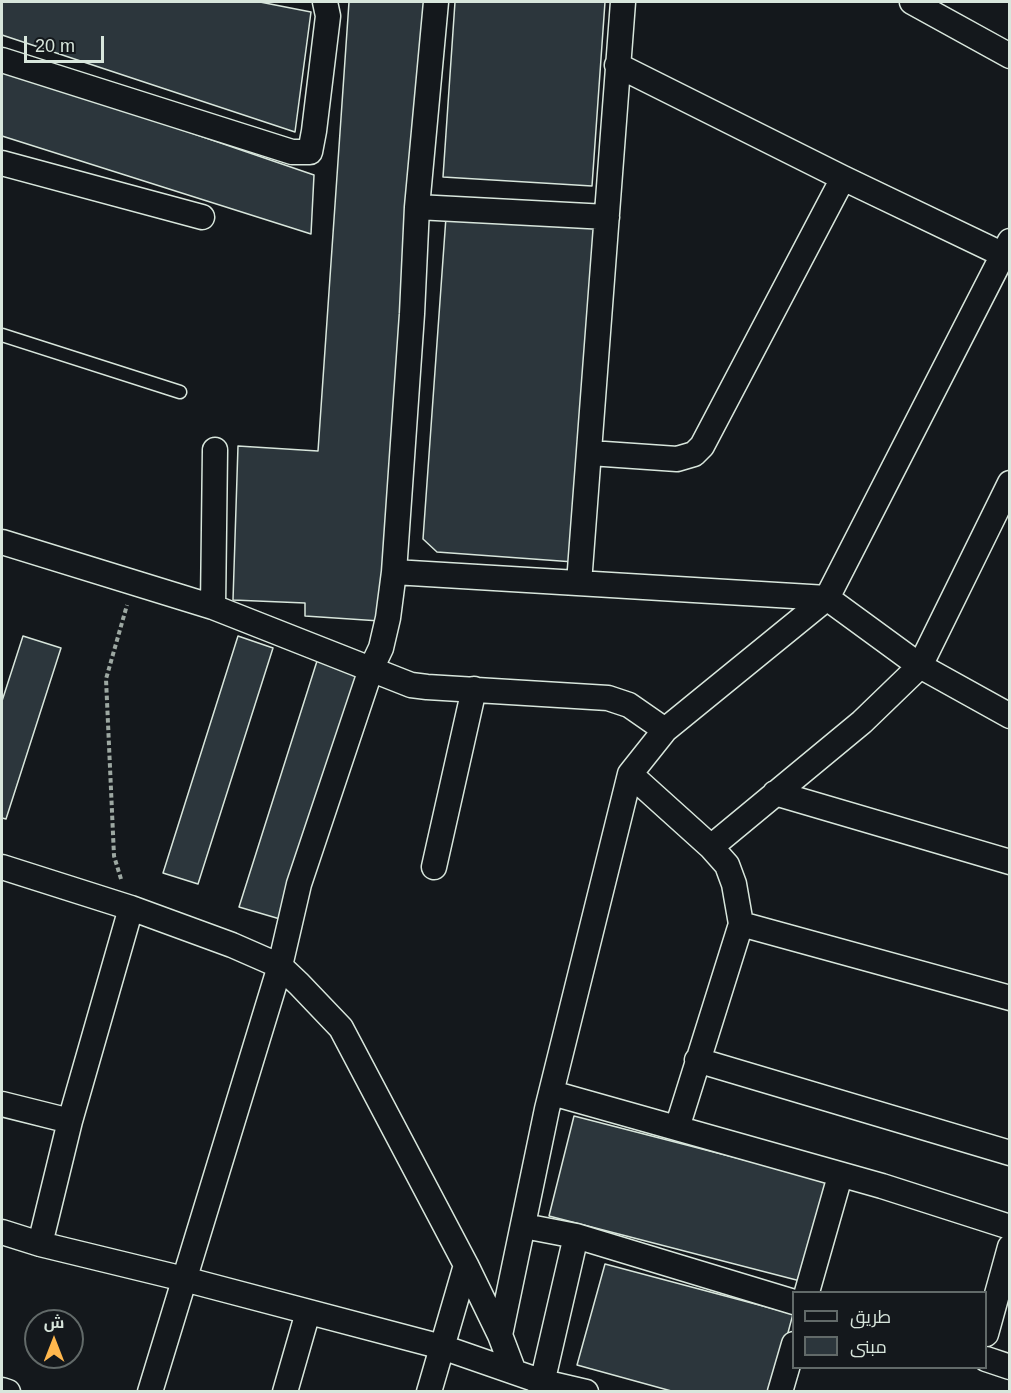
<!DOCTYPE html>
<html>
<head>
<meta charset="utf-8">
<style>
	body { margin:0 }
	#map { position:relative; width:1011px; height:1393px; overflow:hidden; background:#14181c; font-family:Arial,Cairo,sans-serif }
	canvas { display:block }
	.frame { position:absolute; inset:0; border:3px solid #d8e6dc; pointer-events:none }
	.legend { position:absolute; left:792px; top:1291px; width:195px; height:78px; box-sizing:border-box; background:#14181c; border:2px solid #626a69; margin:0; padding:8px 10px; list-style:none; font-size:18px; color:#d8e6dc }
	.legend li { display:flex; align-items:center; gap:12px; height:30px }
	.legend b { width:30px; border:2px solid #626a69 }
	.north { position:absolute; left:24px; top:1309px; width:60px; height:60px; box-sizing:border-box; background:#14181c; border:2px solid #626a69; border-radius:50%; rotate:0deg; font-size:16px; font-weight:700; line-height:24px; text-align:center; color:#d8e6dc }
	.north::after { content:''; display:block; margin:auto; width:21px; height:27px; background:#ffb74d; clip-path:polygon(50% 0,100% 100%,50% 72%,0 100%) }
	.scale { position:absolute; left:24px; top:36px; width:80px; height:27px; box-sizing:border-box; border:3px solid #d8e6dc; border-top:0; padding-left:8px; font-size:18px; line-height:21px; white-space:nowrap; color:#d8e6dc; -webkit-text-stroke:4px #14181c; paint-order:stroke }
</style>
</head>
<body>
<div id="map">
<canvas width="1011" height="1393"></canvas>
<div class="frame"></div>
<ul class="legend">
<li><b style="height:8px;background:#14181c"></b>طريق</li>
<li><b style="height:16px;background:#2c363c"></b>مبنى</li>
</ul>
<div class="north">ش</div>
<div class="scale">20 m</div>
</div>
<script>
const ctx = document.querySelector('canvas').getContext('2d');
ctx.lineJoin = 'round';
function fill(path, color) { ctx.fillStyle = color; ctx.fill(path, 'evenodd'); }
function stroke(path, color, width, dash) { ctx.strokeStyle = color; ctx.lineWidth = width; ctx.lineCap = dash ? 'butt' : 'round'; ctx.setLineDash(dash || []); ctx.stroke(path); }
const building = new Path2D(`
	M2,2H260L311,12L295,132L2,35Z
	M349,2H424L380,621L305,616V603L233,600L238,446L318,451Z
	M455,2H605L592,186L443,177Z
	M2,68L314,175L311,234L2,136Z
	M446,217L597,227L574,562L437,552L423,539Z
	M23,636L61,648L6,819L2,818V701Z
	M238,636L273,648L198,884L163,873Z
	M317,661L357,673L280,919L239,907Z
	M574,1116L834,1183L808,1283L549,1216Z
	M605,1264L793,1314L772,1392H675L577,1365Z`);
fill(building, '#2c363c');
stroke(building, '#d8e6dc', 1.5);
const lane = new Path2D(`
	M2,335L180,392`);
const street = new Path2D(`
	M912,2L1010,56
	M2,60L292,152H310L314,131L328,16L325,2
	M617,65L843,178L1010,258
	M2,163L202,217
	M417,207L607,217
	M590,453L677,459L694,454L702,446L843,178
	M2,542L213,607L411,685L427,687L608,698L629,705L665,730
	M394,572L827,598L920,666L1010,716
	M579,583L623,2
	M213,607L215,450
	M630,774L711,847L727,865L734,884L741,924L677,1128
	M775,793L1010,862
	M711,847L862,722L920,666L1010,483
	M2,867L131,908L232,945L280,966L299,984L341,1028L466,1265L500,1335L514,1372
	M434,867L474,689
	M741,924L1010,998
	M697,1060L1010,1153
	M552,1093L882,1186L1010,1227
	M2,1104L70,1121
	M524,1226L576,1236L794,1302
	M2,1232L40,1244L184,1279L442,1347L543,1382L586,1392
	M40,1244L70,1121L131,908
	M807,1292L840,1176
	M986,1334L1010,1247
	M500,1335L547,1109L630,774L665,730L827,598L1010,241
	M986,1359L1010,1367
	M2,1390L8,1392
	M150,1392L280,966L299,884L371,669L381,648L388,618L394,572L412,314L417,207L436,2
	M285,1392L308,1312
	M429,1392L466,1265
	M540,1392L576,1236
	M780,1392L794,1344`);
stroke(lane, '#d8e6dc', 15);
stroke(street, '#d8e6dc', 27);
stroke(new Path2D(`
	M121,879L114,856L106,679L127,605`), '#9da8a2', 4, [4.5, 3]);
stroke(lane, '#14181c', 12);
stroke(street, '#14181c', 24);
</script>
</body>
</html>
